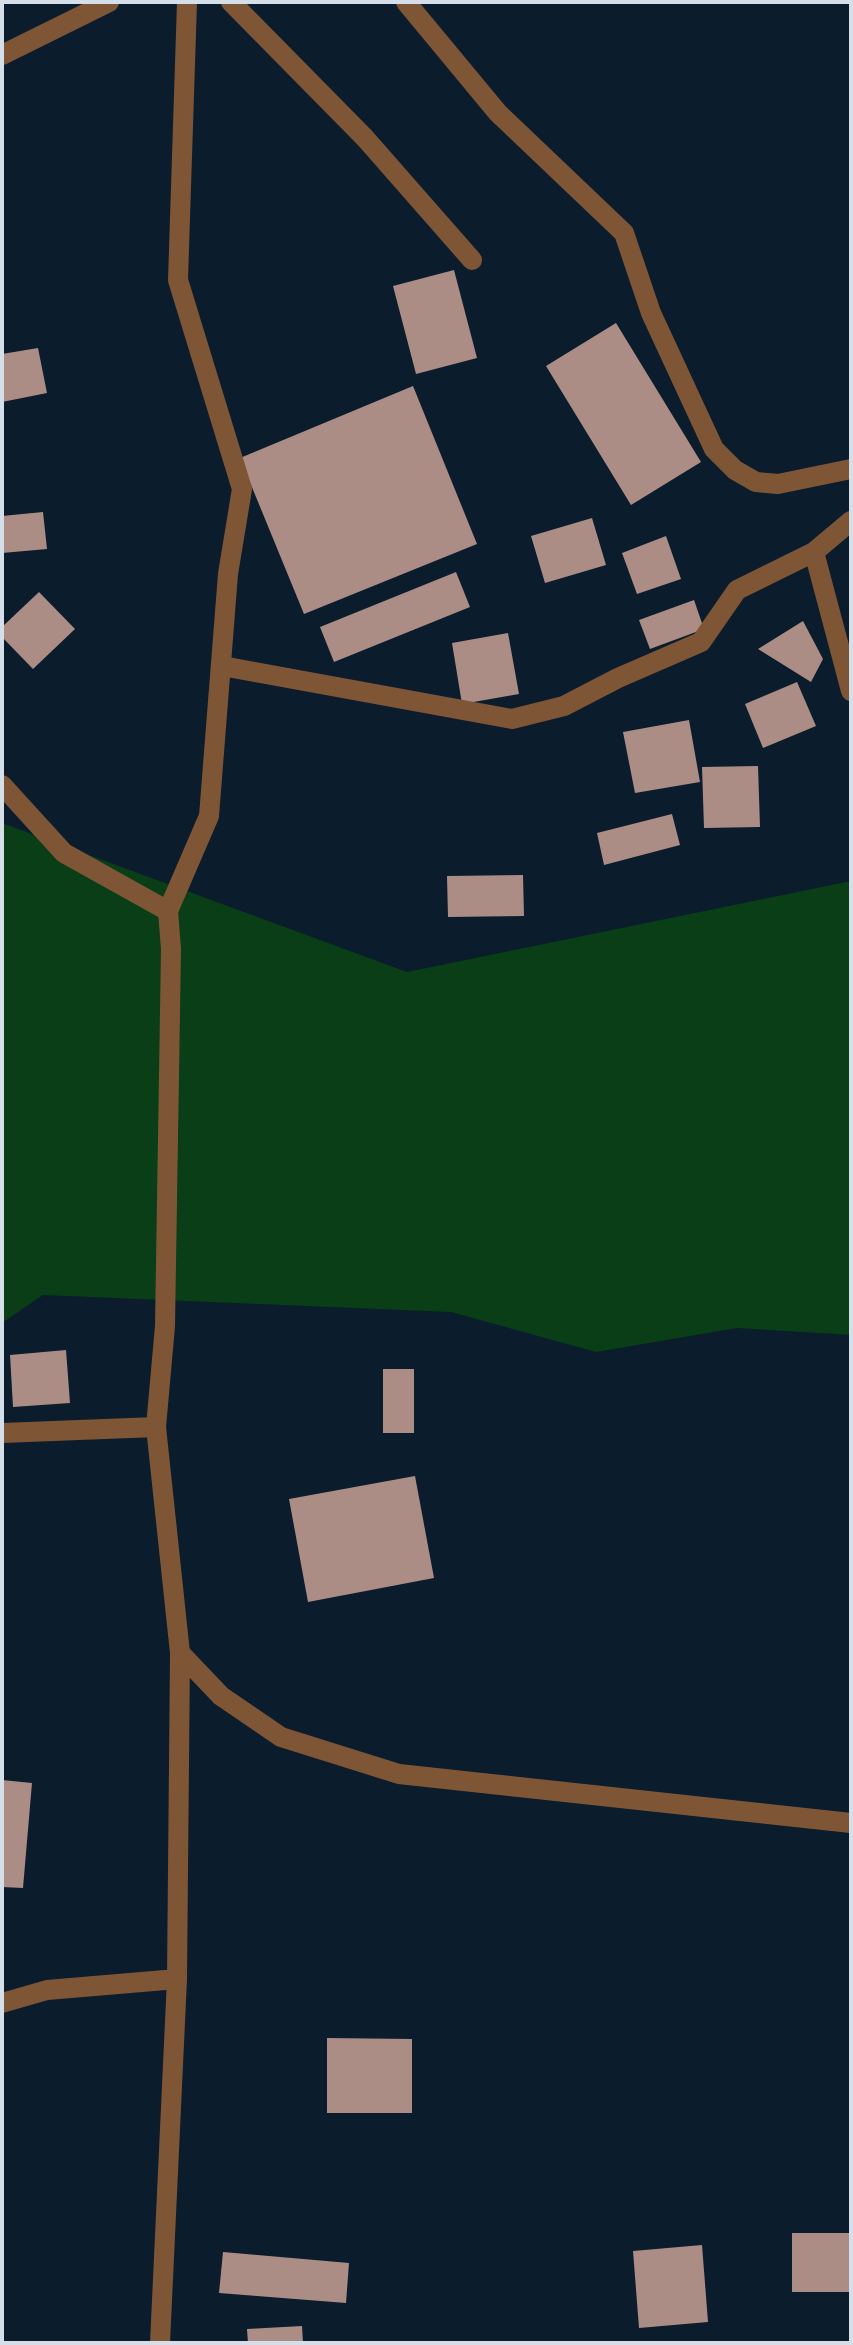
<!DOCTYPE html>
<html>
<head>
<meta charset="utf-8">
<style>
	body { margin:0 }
	#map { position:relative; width:853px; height:2345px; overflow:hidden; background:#0b1c2d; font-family:Manrope,sans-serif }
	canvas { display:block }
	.frame { position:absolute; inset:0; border:4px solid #d4dfea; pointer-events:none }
</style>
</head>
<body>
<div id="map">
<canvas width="853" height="2345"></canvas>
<div class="frame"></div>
</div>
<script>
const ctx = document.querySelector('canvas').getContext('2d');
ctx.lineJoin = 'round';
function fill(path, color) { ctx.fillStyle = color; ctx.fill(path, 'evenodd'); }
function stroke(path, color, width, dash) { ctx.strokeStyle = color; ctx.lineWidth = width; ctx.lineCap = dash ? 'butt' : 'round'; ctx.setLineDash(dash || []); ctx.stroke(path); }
fill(new Path2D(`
	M2,823L407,972L851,881V1335L737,1328L596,1352L451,1312L43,1295L2,1323Z`), '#093e16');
fill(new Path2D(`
	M454,270L477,358L416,374L393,286Z
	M616,323L701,462L631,505L546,366Z
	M38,348L47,393L2,402V354Z
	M413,386L477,544L304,614L240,458Z
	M43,512L47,549L2,553V516Z
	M592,518L606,565L545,583L531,536Z
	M666,536L681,579L637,594L622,553Z
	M456,572L470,607L334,662L320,627Z
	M39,592L75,629L33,669L2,637V627Z
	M694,600L704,629L650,649L639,620Z
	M803,621L823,659L811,682L758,649Z
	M508,633L519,694L462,704L452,643Z
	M797,682L816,726L763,748L745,704Z
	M689,720L700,782L635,793L623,732Z
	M758,766L760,827L704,828L702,767Z
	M672,814L680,845L604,865L597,833Z
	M523,875L524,916L448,917L447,876Z
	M66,1350L70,1403L13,1407L10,1355Z
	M383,1369H414V1433H383Z
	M415,1476L434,1578L308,1602L289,1499Z
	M2,1780L32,1783L23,1888L2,1887Z
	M327,2038L412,2039V2113H327Z
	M792,2233H851V2292H792Z
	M702,2245L708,2322L639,2328L633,2251Z
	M223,2252L349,2263L346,2303L219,2293Z
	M302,2326L303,2343H248L247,2329Z`), '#ac8d86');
stroke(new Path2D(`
	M231,2L365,138L472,260
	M406,2L498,113L624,233L651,313L714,449L735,470L756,482L778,484L851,469
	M2,55L109,2
	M814,552L851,691
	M222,666L512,719L564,706L618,678L701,642L737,590L814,552L851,521
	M2,785L64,853L168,911
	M2,1433L156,1427
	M180,1653L221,1696L281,1737L399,1774L851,1823
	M2,2003L47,1990L177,1979
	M160,2343L177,1979L180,1653L156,1427L165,1326L171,949L168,911L209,816L228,574L242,489L178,280L187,2`), '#7f5635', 20);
</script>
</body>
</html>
